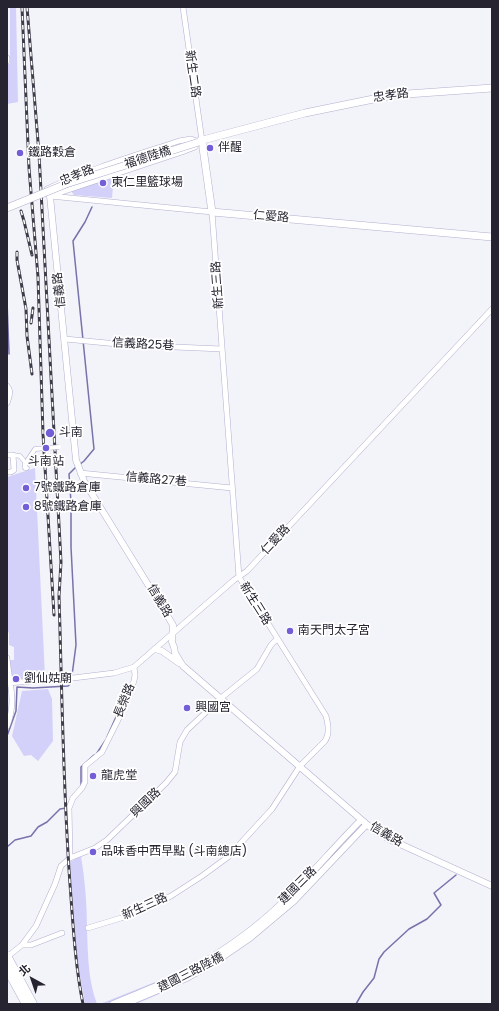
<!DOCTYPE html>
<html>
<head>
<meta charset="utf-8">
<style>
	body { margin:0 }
	#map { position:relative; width:499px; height:1011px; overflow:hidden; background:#f3f3fa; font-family:Poppins,"Noto Sans TC",sans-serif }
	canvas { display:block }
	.frame { position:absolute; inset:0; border:8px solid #252430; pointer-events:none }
	.north { position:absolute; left:12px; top:959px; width:40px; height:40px; -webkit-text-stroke:3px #fff; paint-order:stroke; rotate:320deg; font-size:11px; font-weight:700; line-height:16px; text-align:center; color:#252430 }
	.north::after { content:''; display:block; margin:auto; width:14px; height:18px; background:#252430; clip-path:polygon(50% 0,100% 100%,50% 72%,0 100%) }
</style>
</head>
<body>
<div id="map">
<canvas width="499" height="1011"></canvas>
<div class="frame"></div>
<div class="north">北</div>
</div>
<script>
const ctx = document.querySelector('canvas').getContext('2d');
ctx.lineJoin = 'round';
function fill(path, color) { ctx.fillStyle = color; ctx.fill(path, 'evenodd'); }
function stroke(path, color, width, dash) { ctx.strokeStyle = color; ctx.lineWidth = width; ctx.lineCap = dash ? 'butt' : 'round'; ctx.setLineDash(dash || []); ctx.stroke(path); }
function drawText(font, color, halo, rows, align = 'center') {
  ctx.font = font + ' Poppins,"Noto Sans TC",sans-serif'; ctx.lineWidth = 3.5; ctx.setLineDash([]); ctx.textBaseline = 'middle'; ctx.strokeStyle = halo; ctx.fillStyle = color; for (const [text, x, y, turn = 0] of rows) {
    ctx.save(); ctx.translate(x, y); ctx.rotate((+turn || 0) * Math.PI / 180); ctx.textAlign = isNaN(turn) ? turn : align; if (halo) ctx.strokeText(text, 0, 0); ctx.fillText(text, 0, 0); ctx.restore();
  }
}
fill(new Path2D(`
	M10,7H16L18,102L7,104V64H10Z
	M114,176L112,198L74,195L71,191Z
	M35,468L45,677L11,680L10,660H14V647L9,645V633L7,630V477Z
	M48,689L52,699L53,741L38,761L31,755L24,756L12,736L22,691Z
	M81,856C85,880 87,905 87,930C88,955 88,980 97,1004H85L77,960L70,862Z
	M160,980L166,991L136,1004H100Z`), '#d3d1f9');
stroke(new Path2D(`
	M7,301L9,354
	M79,465L84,461L94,449L73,241L85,222L92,207
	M7,736L16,711L17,687L33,688L68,686L71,683L76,645L71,547V502L69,474L76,467
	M107,737L124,699
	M97,753L105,741
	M81,785V767L94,755
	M7,847L15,840L31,836L38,827L47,822L60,809L66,808L73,795
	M356,1004L363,992L374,978L379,959L384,952L409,929L427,919L441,905L434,893L456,875`), '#7772aa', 1.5);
stroke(new Path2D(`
	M45,680L73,678`), '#cacad2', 5, [5, 2.5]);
const pedestrian = new Path2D(`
	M13,455L20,456L25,462V468H27`);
const minor = new Path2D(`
	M183,7L202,141
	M7,58V61
	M191,139L199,142L195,147L182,152L50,196L47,189C90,169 134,156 179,141Z
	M50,196L212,212L239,577L326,716C328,724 330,733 325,741L300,766L272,809L228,857L202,876L171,896L155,904L121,918L88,928
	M65,339L128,345L222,349
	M7,386C12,391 9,397 7,403
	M7,455H13L14,470L11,472H7
	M80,473L232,488
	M7,658C9,683 17,701 7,726
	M73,678L114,673L134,667L234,580L247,571L492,309
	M7,683L45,680
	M70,858L69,808L73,798L82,788L85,782V766L102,752L122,712L134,681L135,675L134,667
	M22,945H31L62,933
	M7,957L22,945L36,926L55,884L61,866L70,858L95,848L107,840L166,783L175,772L180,742L187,730L221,698L257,669L271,645L277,639`);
const tertiary = new Path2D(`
	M50,196L76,460L84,481L173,625L172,642L174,647L175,653L183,666L371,828L389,839L492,886
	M155,649L162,651L179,663
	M113,1004C136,994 161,985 183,974C214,957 244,937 270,914C303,885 330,851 361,820
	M125,1004L187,978L212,964L250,938L294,901L366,825`);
const secondary = new Path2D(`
	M199,141L305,113L393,95L492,88
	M202,141L212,212L492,237`);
const primary = new Path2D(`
	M7,956L33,1004
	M7,969L26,1004`);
stroke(pedestrian, '#b1b0cf', 5);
stroke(minor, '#b1b0cf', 6);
stroke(tertiary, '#b1b0cf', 7);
stroke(secondary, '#b1b0cf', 8);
stroke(primary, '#b1b0cf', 9);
stroke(pedestrian, '#fff', 4);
stroke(minor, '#fff', 5);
stroke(tertiary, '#fff', 6);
stroke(secondary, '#fff', 7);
stroke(primary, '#fff', 8);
const rail = new Path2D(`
	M22,7L29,168L38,277L43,434L54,615
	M27,7L39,154L61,562L59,596C62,692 63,788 70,884C73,924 75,964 83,1004
	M21,211L24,221L32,255
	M17,252V260L26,309L27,336L32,374
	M31,323L33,308`);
stroke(rail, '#3d3c48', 3);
stroke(rail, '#fff', 1.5, [4.5]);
const pedestrianBridge = new Path2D(`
	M27,461L35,449L59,447`);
const secondaryBridge = new Path2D(`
	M7,208L66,184L199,142`);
stroke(pedestrianBridge, '#b1b0cf', 5, []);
stroke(secondaryBridge, '#b1b0cf', 8, []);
stroke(pedestrianBridge, '#fff', 4);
stroke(secondaryBridge, '#fff', 7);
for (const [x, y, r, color] of [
	[210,148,4,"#745ed8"],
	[20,153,4,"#745ed8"],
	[103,183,4,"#745ed8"],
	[50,433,5,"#745ed8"],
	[46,448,4,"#745ed8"],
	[26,488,4,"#745ed8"],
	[26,507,4,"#745ed8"],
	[290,631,4,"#745ed8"],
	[16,679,4,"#745ed8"],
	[187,708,4,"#745ed8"],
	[93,776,4,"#745ed8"],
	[93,852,4,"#745ed8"]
]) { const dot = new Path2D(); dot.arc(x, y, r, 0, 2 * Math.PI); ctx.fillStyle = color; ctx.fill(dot); stroke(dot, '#fff', 1.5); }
drawText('12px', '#252430', '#fff', [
	["新生二路",192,74,82],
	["忠孝路",391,96,-8],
	["福德陸橋",148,158,-18],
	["忠孝路",77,176,-22],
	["仁愛路",271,217,5],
	["新生三路",218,285,-94],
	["信義路",60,290,-96],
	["信義路25巷",143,345,3],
	["信義路27巷",156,480,5],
	["仁愛路",276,540,-47],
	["信義路",159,601,59],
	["新生三路",255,604,58],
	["長榮路",125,701,-68],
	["興國路",146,803,-44],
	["信義路",386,835,30],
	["建國三路",298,886,-45],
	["新生三路",145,907,-24],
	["建國三路陸橋",191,973,-27]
]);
drawText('12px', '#252430', '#fff', [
	["伴醒",218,148],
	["鐵路穀倉",28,153],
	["東仁里籃球場",111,183],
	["斗南",59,433],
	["斗南站",46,462,"center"],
	["7號鐵路倉庫",34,488],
	["8號鐵路倉庫",34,507],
	["南天門太子宮",298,631],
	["劉仙姑廟",24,679],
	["興國宮",195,708],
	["龍虎堂",101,776],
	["品味香中西早點 (斗南總店)",101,852]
], 'left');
</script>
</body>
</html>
